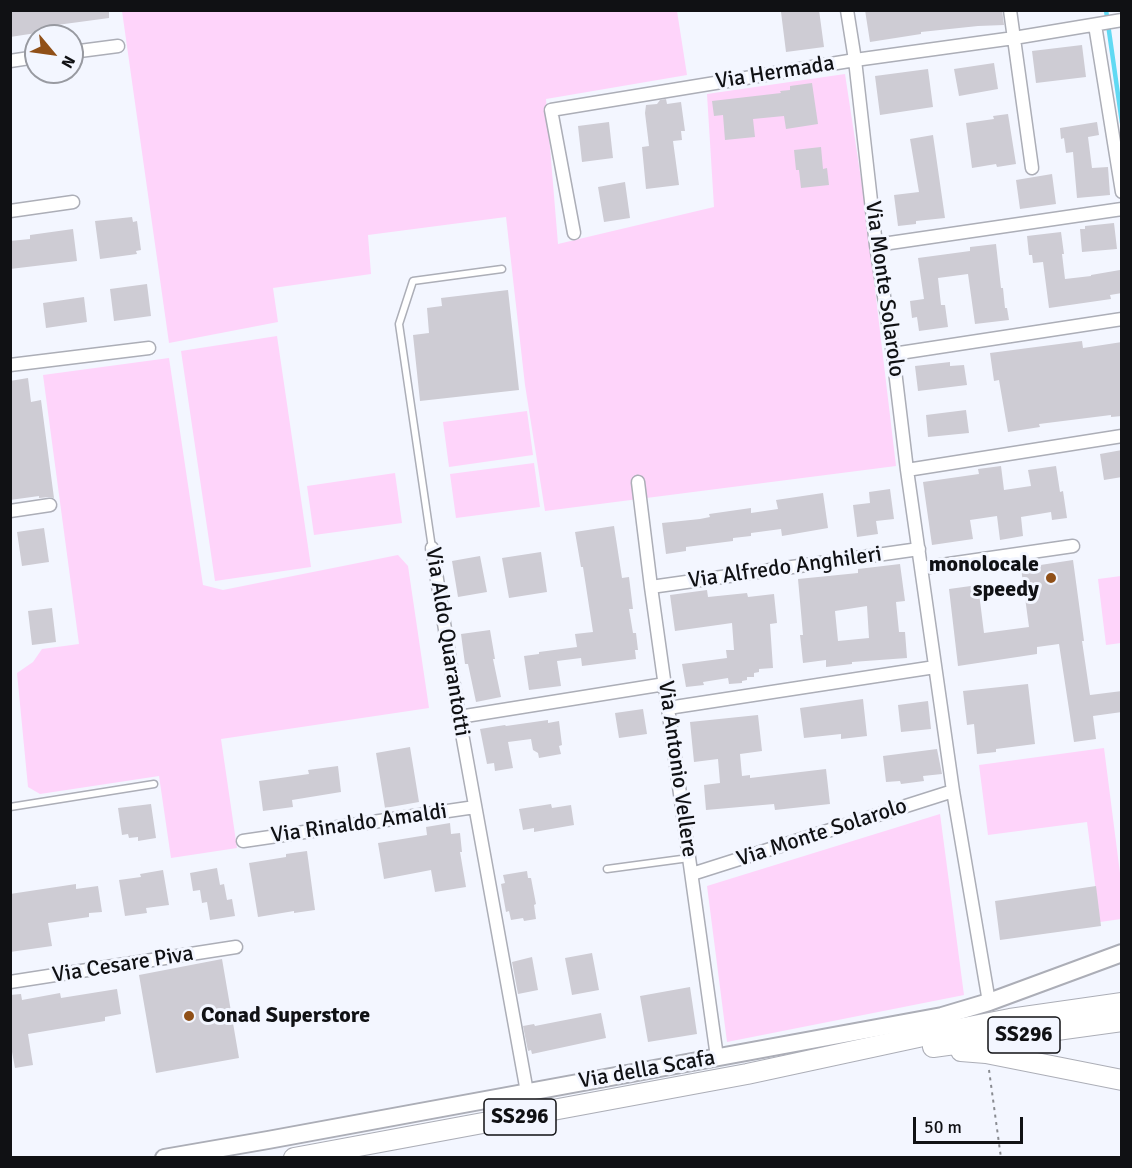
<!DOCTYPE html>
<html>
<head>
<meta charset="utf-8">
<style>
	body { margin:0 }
	#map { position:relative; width:1132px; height:1168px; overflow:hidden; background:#f3f6ff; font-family:Signika,sans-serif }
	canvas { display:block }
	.frame { position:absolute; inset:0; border:12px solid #101114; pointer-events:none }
	.north { position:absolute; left:24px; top:24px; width:60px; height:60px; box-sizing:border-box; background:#f3f6ff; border:2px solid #989aa1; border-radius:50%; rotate:119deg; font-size:16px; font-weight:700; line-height:24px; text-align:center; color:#101114 }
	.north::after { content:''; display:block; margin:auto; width:21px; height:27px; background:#905018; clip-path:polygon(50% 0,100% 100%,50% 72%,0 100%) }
	.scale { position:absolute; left:913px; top:1117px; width:110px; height:27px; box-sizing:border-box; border:3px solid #101114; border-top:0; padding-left:8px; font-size:18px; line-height:21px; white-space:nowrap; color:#101114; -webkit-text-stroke:4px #f3f6ff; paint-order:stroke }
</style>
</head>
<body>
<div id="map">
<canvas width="1132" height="1168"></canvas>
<div class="frame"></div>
<div class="north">N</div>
<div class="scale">50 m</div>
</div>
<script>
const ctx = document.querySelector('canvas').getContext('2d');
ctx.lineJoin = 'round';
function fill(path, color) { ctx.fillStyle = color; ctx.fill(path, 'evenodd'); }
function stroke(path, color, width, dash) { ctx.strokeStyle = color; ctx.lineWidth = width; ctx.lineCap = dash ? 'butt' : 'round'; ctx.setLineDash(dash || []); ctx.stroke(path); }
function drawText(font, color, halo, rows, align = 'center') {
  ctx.font = font + ' Signika,sans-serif'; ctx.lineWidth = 6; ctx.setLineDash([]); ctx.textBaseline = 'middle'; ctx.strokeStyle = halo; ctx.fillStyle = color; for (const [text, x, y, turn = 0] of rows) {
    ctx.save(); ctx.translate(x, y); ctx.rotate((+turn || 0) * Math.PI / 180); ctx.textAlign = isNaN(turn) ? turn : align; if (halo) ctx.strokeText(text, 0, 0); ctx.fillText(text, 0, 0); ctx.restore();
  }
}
fill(new Path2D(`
	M122,11H677L687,75L546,99L558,244L714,207L707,94L845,74L865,205L896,466L545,511L525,385L506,217L368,235L371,274L273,288L278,322L169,343Z
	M277,336L311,567L215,581L181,351Z
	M169,358L203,585L223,590L398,555L408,566L429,708L221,739L237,848L171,858L159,776L40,794L28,787L17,673L33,662L42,649L79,644L43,375Z
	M527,411L533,455L449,467L443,422Z
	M534,463L540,507L456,518L450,474Z
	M395,473L402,523L314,535L307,486Z
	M1121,576V643L1106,645L1098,579Z
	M1104,748L1121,881V919L1100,922L1087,822L988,835L979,765Z
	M940,814L964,995L727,1042L707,886Z`), '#fed4fa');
stroke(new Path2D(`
	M1106,10L1122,123`), '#60d9f3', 4.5);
fill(new Path2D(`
	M10,10H109V18L42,27L43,32L10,37Z
	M794,10H819L824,47L786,52L781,12Z
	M865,10H1002L1004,25L978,26L921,32V34L870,42Z
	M1082,45L1086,77L1036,83L1032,51Z
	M994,63L998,89L959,96L954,69Z
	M928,69L933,107L880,115L875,76Z
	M812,83L818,124L786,129L784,116L753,119L755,137L725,140L723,115L714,116L712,101L781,93L780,91L790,90V86Z
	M666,99L667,104L681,102L685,131H681L682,140L673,141L679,185L646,189L642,147L649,146L645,113L646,105L657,104L660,100Z
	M1008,114L1016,164L997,167L996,164L972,168L966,123L994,119L993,116Z
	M609,122L613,158L582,162L578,126Z
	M1097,122L1099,135L1088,137L1092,168L1108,167L1110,195L1077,198L1073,152L1066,153L1064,138L1061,139L1060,128Z
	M933,135L945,218L916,221V224L898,226L894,195L919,192L910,139Z
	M821,147L823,169L827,168L829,185L801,188L799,170H796L794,150Z
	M1052,174L1056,204L1020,209L1016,180Z
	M625,182L630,218L604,222L598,187Z
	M132,217L133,222L137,221L141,250L136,251L137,254L100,259L95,221Z
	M1114,223L1117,249L1082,252L1080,229H1085V226Z
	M73,229L77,261L10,269V241L30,239V235Z
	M1061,232L1064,254H1062L1065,279L1091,276V275L1120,270L1122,293L1110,295L1111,299L1049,308L1043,262L1033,263L1032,255H1029L1027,236Z
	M996,244L1001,288H1003L1005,308H1007L1009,320L975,324L968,274L938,278L941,305H945L948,327L919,331L917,317L912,318L910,301L924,299L918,258L970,251V247Z
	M147,284L151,316L114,321L110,289Z
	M508,290L519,390L420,401L413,335L429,333L427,308L442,306L441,298Z
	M84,297L87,322L46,328L43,303Z
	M1082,341L1083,348L1122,342V416L1111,417V415L1039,424L1040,427L1008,432L999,380L994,381L990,353Z
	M950,362V366L964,365L967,385L918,391L915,366Z
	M28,378L31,402L41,400L54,498L49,497L39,498V496L10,500V381Z
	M966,410L969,433L928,437L926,415Z
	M1122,450V477L1104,480L1100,454Z
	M1001,466L1004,490L1031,486L1028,470L1056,466L1060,492L1063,491L1067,518L1052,520L1051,512L1021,517L1023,536L1000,540L997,516L970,520L973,539L932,545L923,482L979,474L978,469Z
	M890,489L894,519L876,521L878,534L857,537L853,505L870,503L869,492Z
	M823,493L828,528L782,536L781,529L751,533V536L733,538V541L686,547V551L666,554L662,523L700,519L710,517L709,514L751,508V513L778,509L776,500Z
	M614,526L622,578L629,577L633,609H629L633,633H636L638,650H635L636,659L582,666L581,658L557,661L561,686L529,690L524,656L539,654V652L577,647L575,634L593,632L583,567H581L575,532Z
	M44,528L49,562L22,566L17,532Z
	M541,552L547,592L509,598L502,558Z
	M480,556L487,592L458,597L452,561Z
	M1073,560L1084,641H1082L1090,695L1122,691V712L1093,716L1096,739L1074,742L1059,644L1037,647V654L958,666L949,589L978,585L984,633L1029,627L1021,568Z
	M900,564L905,601L896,602L899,632H905L907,658L852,662V664L826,667V660L803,663L800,635H803L798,579L858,573V569ZM867,606L869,638L838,641L835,611Z
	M707,590L708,597L747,593L748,597L774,594L777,623L770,624L773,668L759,669V672L754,673V677H747V680L742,681V683L729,684L728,678L703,682L704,685L686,687L682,664L727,658L726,650H734L732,623L675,631L670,595Z
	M52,608L56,642L32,645L28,611Z
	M490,630L495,659H493L501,697L476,702L468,664H465L461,634Z
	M1028,684L1035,744L996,749V752L977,754L974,724L967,725L963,691Z
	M863,699L867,736L841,739V734L804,738L800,708Z
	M928,701L931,729L901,732L898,705Z
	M643,709L647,734L619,738L615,713Z
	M758,715L762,751L740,754L742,776L750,775V778L826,769L830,804L775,810L774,804L706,810L704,785L720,783L718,759L694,762L690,722Z
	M548,720V723L559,721L562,745L559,746L561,754L539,758L538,753L533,750L531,739L508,742L513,768L495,771L494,763L487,764L480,729L505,725L506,726Z
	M410,747L419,802L385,808L376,753Z
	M937,749L942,774L923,776L924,781L901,784L900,781L886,782L883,756Z
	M338,766L341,792L292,800L293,807L263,811L259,781L309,774L308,770Z
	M151,804L156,838L138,841V837L129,838L128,834L122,835L118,808Z
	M551,804L552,808L571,805L574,825L534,832V828L523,830L519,809Z
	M450,823L451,834L460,833L462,852H460L466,887L435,892L431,870L384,879L378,843L427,835L426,827Z
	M307,851L315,910L294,913V911L258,917L249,863L286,857V854Z
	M217,868L220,885L224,884L227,900L232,899L235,916L210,920L207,902L202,903L200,890L193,891L190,873Z
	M163,870L169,905L146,908L147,913L125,916L119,880L141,877L140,874Z
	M527,871L528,878H531L536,904L534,905L536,919L524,921L523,918L511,920L509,911L506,912L501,884L505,883L503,875Z
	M76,884V889L98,886L102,912L89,913V917L48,923L52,946L10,952V894Z
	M1096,886L1101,926L1000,940L995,901Z
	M592,953L599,990L572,995L565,958Z
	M532,957L538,990L518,994L512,962Z
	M222,959L239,1058L156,1073L139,975Z
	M690,987L697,1034L648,1042L640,996Z
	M117,989L121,1014L105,1017V1021L28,1034L33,1065L15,1068L10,1041V995L21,994L22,1000L60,993L61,998Z
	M601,1013L606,1038L532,1054L531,1050L528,1051L523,1026L534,1024L535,1026Z`), '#ceccd4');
const service = new Path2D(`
	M432,548L399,324L413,281L502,269
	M10,807L154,784
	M607,869L689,858`);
const minor = new Path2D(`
	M847,10L855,60L876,245L893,354L907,470L953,791L989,1002
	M1010,10L1032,168
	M1095,25L1122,192
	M72,52L118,46
	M10,61L36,57
	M10,211L73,202
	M574,233L551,110L855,60L1014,38L1122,20
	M876,245L1122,209
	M893,354L1122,319
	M10,365L149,348
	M907,470L1122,436
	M638,482L651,587L717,1057
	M10,511L50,505
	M432,548L459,717L527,1092
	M921,568L1073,546
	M651,587L919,549
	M668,708L935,667
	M459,717L665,684
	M243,841L475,807
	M692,874L953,791
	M10,982L236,947`);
const tertiary = new Path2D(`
	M164,1158L268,1140L942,1016L989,1002L1122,953`);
const primary = new Path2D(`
	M933,1047L1122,1021
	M961,1051L986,1053L1122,1080
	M294,1158L747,1074L923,1036L1010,1019L1122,1003`);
stroke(service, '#acaeb7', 9);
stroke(minor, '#acaeb7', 15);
stroke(tertiary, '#acaeb7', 20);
stroke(primary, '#acaeb7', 22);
stroke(new Path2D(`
	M989,1070L1001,1158`), '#898b91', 2, [3, 4.5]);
stroke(service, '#fff', 6);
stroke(minor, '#fff', 12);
stroke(tertiary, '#fff', 16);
stroke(primary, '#fff', 20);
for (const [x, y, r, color] of [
	[1051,578,6,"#905018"],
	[189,1016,6,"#905018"]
]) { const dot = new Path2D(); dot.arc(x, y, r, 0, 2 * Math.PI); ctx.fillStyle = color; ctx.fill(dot); stroke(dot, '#f3f6ff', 2); }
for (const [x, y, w] of [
	[1024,1035,72],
	[520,1117,72]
]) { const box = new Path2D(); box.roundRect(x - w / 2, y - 18, w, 36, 4.5); ctx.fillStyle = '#f3f6ff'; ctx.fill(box); stroke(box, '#101114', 1.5); }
drawText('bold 21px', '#101114', null, [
	["SS296",1024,1035],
	["SS296",520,1117]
]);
drawText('22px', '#101114', '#f3f6ff', [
	["Via Hermada",775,73,-9],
	["Via Monte Solarolo",884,289,82],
	["Via Alfredo Anghileri",785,568,-8],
	["Via Aldo Quarantotti",447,642,81],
	["Via Antonio Vellere",677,769,82],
	["Via Rinaldo Amaldi",359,824,-8],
	["Via Monte Solarolo",822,833,-18],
	["Via Cesare Piva",123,965,-9],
	["Via della Scafa",647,1070,-10]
]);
drawText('bold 22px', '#101114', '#f3f6ff', [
	["monolocale",1039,565],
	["speedy",1039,590],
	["Conad Superstore",201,1016,"left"]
], 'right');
</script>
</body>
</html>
